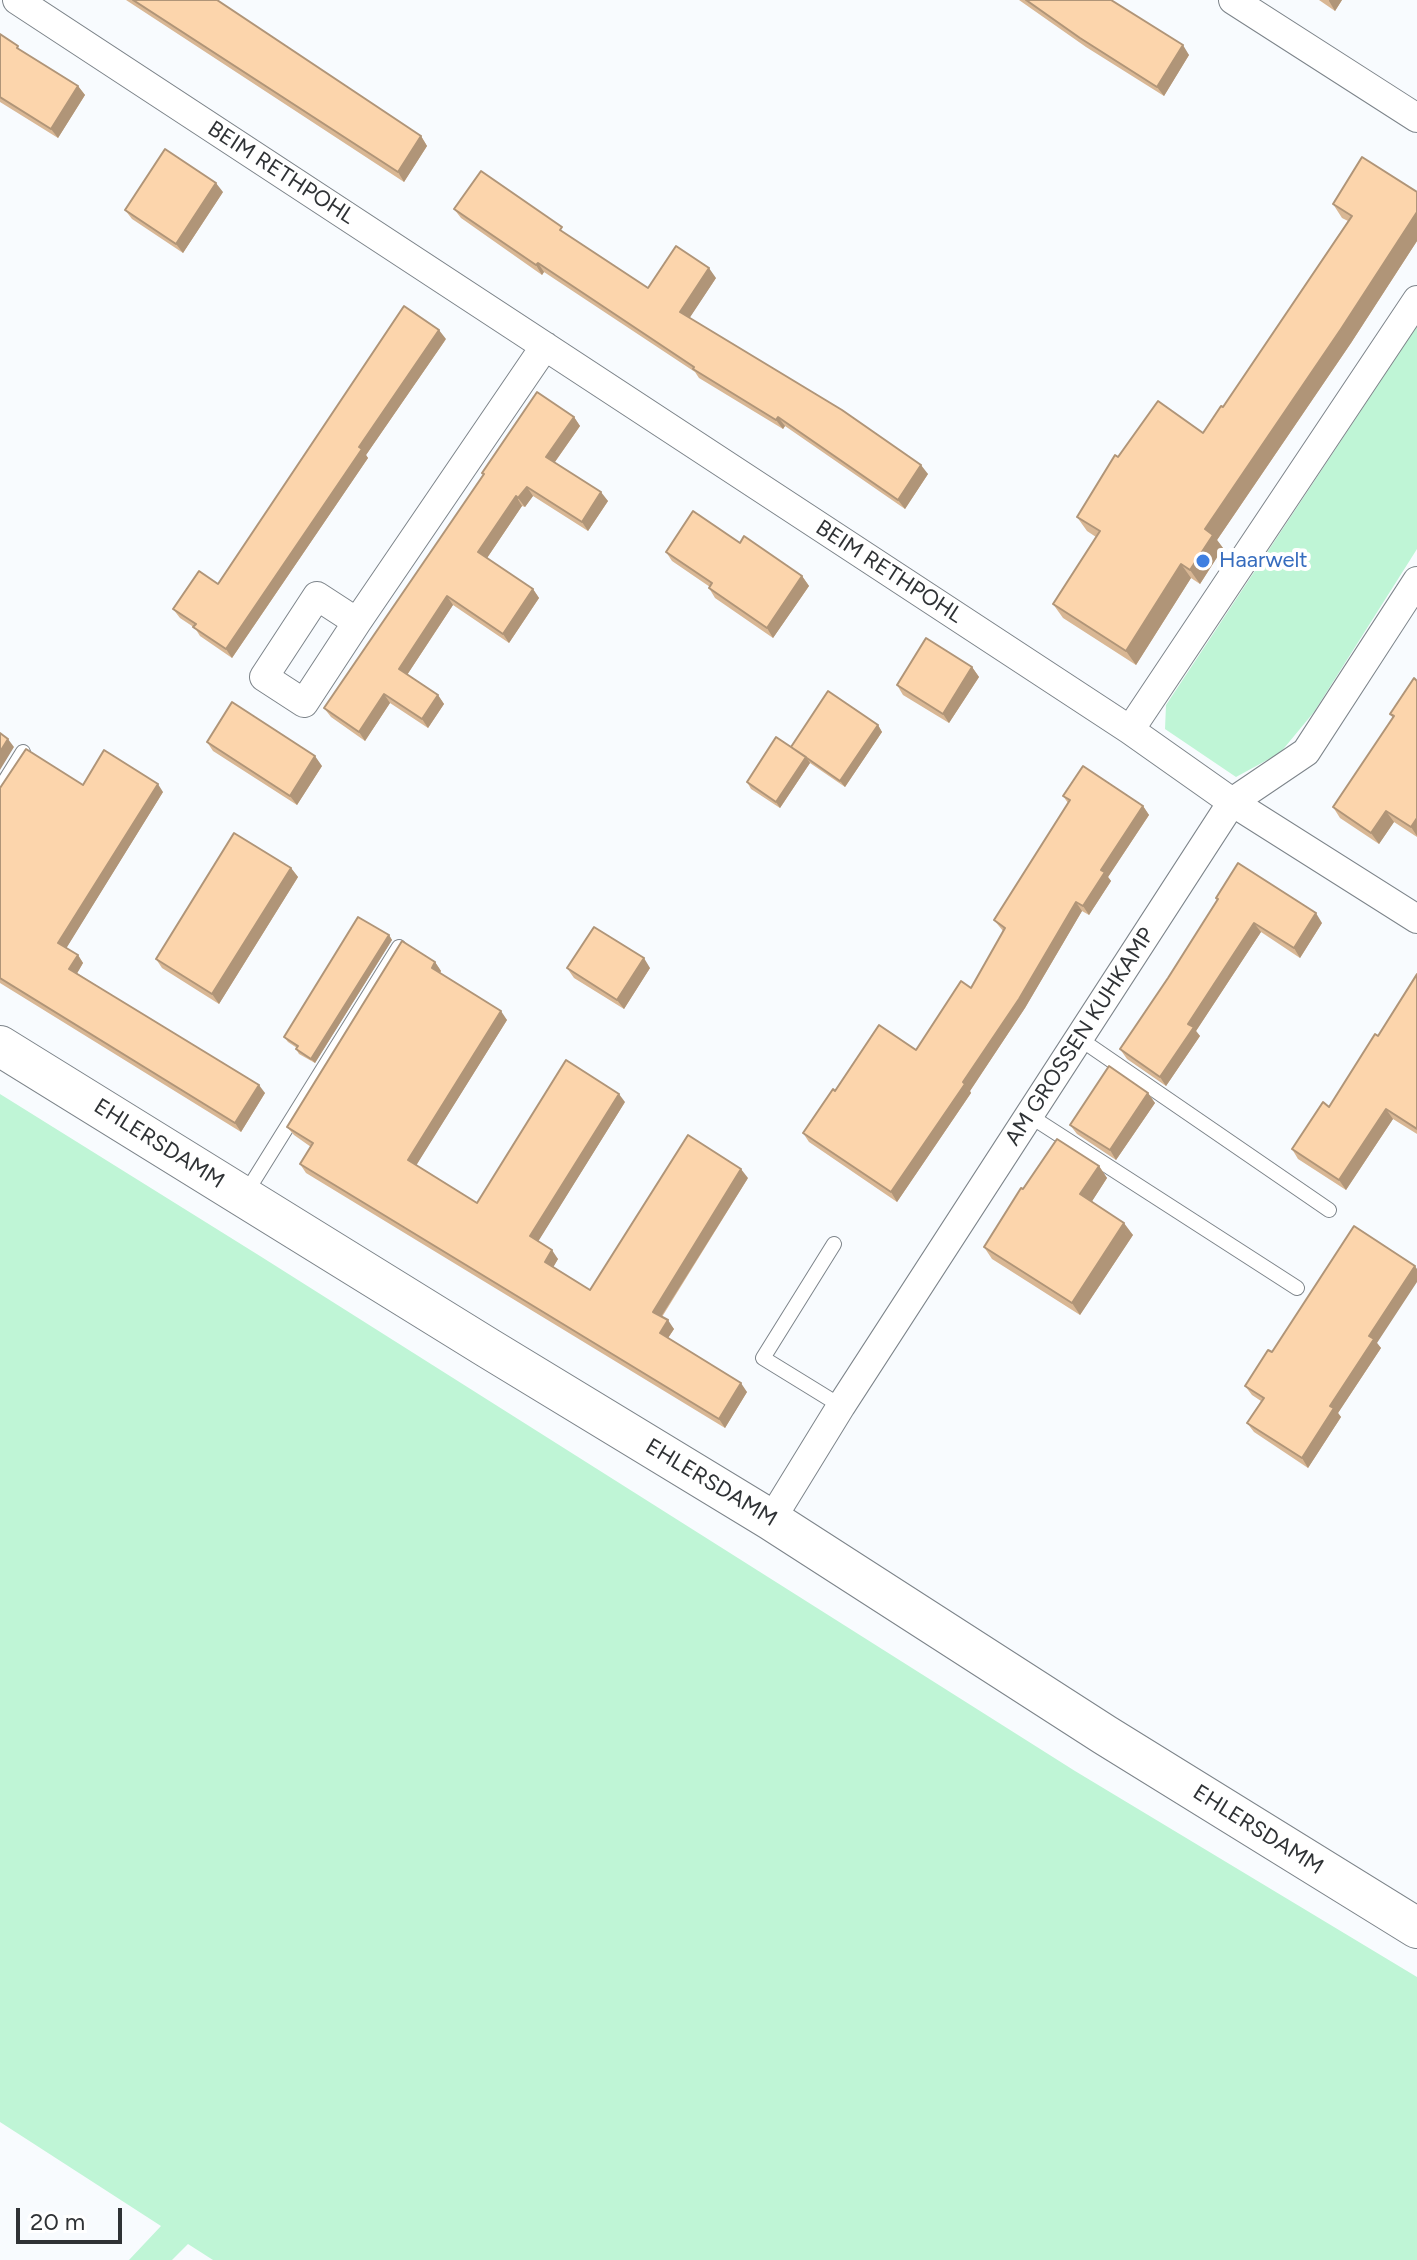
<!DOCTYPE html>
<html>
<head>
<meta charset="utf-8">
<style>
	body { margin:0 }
	#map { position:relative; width:1417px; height:2260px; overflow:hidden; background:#f8fbfe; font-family:Figtree,sans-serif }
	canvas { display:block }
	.scale { position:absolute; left:16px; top:2208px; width:106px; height:36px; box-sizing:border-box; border:4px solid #2f3235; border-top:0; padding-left:10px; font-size:24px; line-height:28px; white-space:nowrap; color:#2f3235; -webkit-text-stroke:6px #fff; paint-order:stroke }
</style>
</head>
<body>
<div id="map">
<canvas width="1417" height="2260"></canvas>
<div class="scale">20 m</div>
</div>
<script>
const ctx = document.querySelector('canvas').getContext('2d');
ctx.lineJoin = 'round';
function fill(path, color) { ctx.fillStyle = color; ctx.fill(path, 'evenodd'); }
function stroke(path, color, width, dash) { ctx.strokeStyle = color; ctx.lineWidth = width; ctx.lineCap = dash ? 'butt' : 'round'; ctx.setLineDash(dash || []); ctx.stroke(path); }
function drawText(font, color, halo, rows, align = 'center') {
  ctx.font = font + ' Figtree,sans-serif'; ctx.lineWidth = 8; ctx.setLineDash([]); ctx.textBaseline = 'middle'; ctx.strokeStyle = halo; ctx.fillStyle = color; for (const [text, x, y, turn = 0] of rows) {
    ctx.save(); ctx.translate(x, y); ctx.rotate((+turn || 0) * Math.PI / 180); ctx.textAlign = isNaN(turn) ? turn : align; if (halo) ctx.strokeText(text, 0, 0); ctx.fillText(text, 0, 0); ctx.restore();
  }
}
fill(new Path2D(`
	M1417,326V549L1314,712L1280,753L1236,777L1165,729L1166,705Z
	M0,1094L260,1256L1075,1771L1417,1977V2260H213L188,2244L172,2260H129L161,2226L0,2122Z`), '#bff5d6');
const lane = new Path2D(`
	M0,789L23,752
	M1080,1039L1329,1210
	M1030,1116L1297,1288
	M244,1196L399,947
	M834,1244L763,1358L841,1406`);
const street = new Path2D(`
	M17,0L1130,730L1232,802L1417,919
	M1233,0L1417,118
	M357,622L317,596L264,677L304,703L357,622L545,346
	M1130,730L1417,300
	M771,1520L841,1406L1232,802L1306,752L1417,581`);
const secondary = new Path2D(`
	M0,1046L488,1348L771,1520L1105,1735L1417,1928`);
stroke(lane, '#7d848a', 16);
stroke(street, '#7d848a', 30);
stroke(secondary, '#7d848a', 42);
stroke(lane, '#fff', 14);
stroke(street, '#fff', 28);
stroke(secondary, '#fff', 40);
fill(new Path2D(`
	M126,0H217L421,136L427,146L404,182Z
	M1019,0H1111L1189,55L1164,96L1086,47Z
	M1319,0H1342L1335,11Z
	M0,34L21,51L78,86L85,95L58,138L0,102Z
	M223,192L183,253L132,219L125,210Z
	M1417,192V241L1351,343L1217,540L1223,548L1200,584L1191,578L1136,665L1063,618L1053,604L1096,537L1087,531L1077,517L1118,457L1203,433L1223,407L1348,221L1342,218L1333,204Z
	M454,209L568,235L648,288L716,278L689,318L928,474L905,509L785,426L783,429L699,378L695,372L544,272L542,275L461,218Z
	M446,339L366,455L368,458L232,658L200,636L195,628L180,618L173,609L218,584Z
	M574,417L580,426L555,462L608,501L588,531L533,496L525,507L522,506L487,558L533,589L539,598L509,643L453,605L407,675L438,695L444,704L428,728L390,703L365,741L331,717L324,708L484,475L482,473Z
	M740,543L802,576L809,586L773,638L715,598L709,588L710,587L672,561L666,552Z
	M972,667L979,677L949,723L903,695L897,685Z
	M1417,681V837L1394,822L1379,844L1340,818L1333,807L1393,718L1390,714Z
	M878,725L882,732L845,787L810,763L780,808L751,789L747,782Z
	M207,742L322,766L297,805L213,751Z
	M83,785L163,792L66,948L78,955L83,963L77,973L265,1093L241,1132L0,983V788Z
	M1063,796L1143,806L1149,815L1108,877L1111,881L1089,915L1082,911L1025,1008L970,1091L971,1093L897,1202L809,1142L803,1133L835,1091L916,1050L971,988L1003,931L994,920L1068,803Z
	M291,868L298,877L219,1004L162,968L156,959Z
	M1216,898L1322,923L1300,958L1261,932L1196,1031L1200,1036L1166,1086L1127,1059L1120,1049L1168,978L1217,900Z
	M389,935L392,940L315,1063L299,1054L296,1049L297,1048L288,1042L284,1037Z
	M435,962L441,971L440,973L507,1020L416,1165L477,1203L625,1102L538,1241L558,1259L553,1267L590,1290L748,1178L662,1317L674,1329L668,1338L747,1392L725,1428L306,1173L300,1164L311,1147L294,1135L287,1127Z
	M567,968H650L624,1009L574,978Z
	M1417,974V1134L1393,1119L1346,1190L1298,1159L1292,1149L1329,1107L1378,1036Z
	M1148,1093L1155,1103L1116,1160L1077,1134L1070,1125Z
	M1099,1166L1107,1178L1092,1201L1133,1235L1080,1315L992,1259L984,1247L1023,1189Z
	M1377,1343L1381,1348L1338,1413L1341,1417L1308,1468L1254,1432L1247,1423L1261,1401L1252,1395L1245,1386L1272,1352Z`), '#d9b794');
fill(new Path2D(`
	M1329,0H1342L1335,11L1329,1Z
	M1183,45L1189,55L1164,96L1157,87Z
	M78,86L85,95L58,138L51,129Z
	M421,136L427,146L404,182L398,172Z
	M216,183L223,192L183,253L176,244Z
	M1417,212V241L1351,343L1217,540L1223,548L1200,584L1190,570L1205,529Z
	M538,263L544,272L542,275L536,265Z
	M709,268L716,278L687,322L680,312Z
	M439,330L446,339L366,455L368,458L232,658L226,649L359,447Z
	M574,417L580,426L552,466L546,457Z
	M778,417L785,426L783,429L776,420Z
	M921,465L928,474L905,509L898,500Z
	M527,487L533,496L525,507L518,498Z
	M601,492L608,501L588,531L582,522Z
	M516,496L522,506L485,561L478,552Z
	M1181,564L1191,578L1136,665L1126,651Z
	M802,576L809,586L773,638L767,628Z
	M533,589L539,598L509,643L503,634Z
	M447,596L453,605L405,678L399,669Z
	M972,667L979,677L949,723L943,714Z
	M384,694L390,703L365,741L359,732Z
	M438,695L444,704L428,728L422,719Z
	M878,725L882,732L845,787L840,781Z
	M8,739L14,747L0,770V752Z
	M315,756L322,766L297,805L290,796Z
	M806,757L810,763L780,808L776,802Z
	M158,784L163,792L64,952L58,943Z
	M1143,806L1149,815L1108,877L1111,881L1089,915L1083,906L1101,870Z
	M1386,811L1394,822L1379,844L1371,833Z
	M1417,818V836L1411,827Z
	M291,868L298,877L219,1004L212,994Z
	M1076,902L1082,911L1025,1008L970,1091L971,1093L897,1202L891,1192L963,1082Z
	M1316,913L1322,923L1300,958L1294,948Z
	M1254,923L1261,932L1196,1031L1200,1036L1166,1086L1160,1077L1188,1024Z
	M389,935L392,940L315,1063L311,1059Z
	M78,955L83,963L75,977L69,969Z
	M644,958L650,968L624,1009L617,1000Z
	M435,962L441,971L438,976L432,968Z
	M501,1011L507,1020L414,1169L408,1160Z
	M259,1085L265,1093L241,1132L235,1123Z
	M1148,1093L1155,1103L1116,1160L1110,1150Z
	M619,1094L625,1102L536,1245L530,1236Z
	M1386,1109L1393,1119L1346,1190L1339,1180Z
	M1099,1166L1107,1178L1089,1206L1080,1194Z
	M741,1169L748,1178L659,1320L653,1312Z
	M1124,1223L1133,1235L1080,1315L1072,1303Z
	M552,1250L558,1259L551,1271L545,1262Z
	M1415,1266L1417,1269V1282L1377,1343L1381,1348L1338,1413L1341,1417L1308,1468L1302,1458L1369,1336Z
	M668,1320L674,1329L666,1341L660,1333Z
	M741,1383L747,1392L725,1428L719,1419Z`), '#b09578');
const building = new Path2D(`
	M133,0H217L421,136L398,172Z
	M1026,0H1111L1183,45L1157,87L1080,38Z
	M0,34L18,46L17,48L78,86L51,129L0,97Z
	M165,149L216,183L176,244L125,210Z
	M1362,157L1417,192V212L1341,329L1205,529L1213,535L1190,570L1181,564L1126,651L1053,604L1100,531L1077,517L1115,455L1118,457L1158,401L1203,433L1221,406L1223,407L1352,216L1333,204Z
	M481,171L562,227L560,230L648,288L676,246L709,268L680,312L842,410L921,465L898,500L778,417L776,420L693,369L694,367L538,263L536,265L454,209Z
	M404,306L439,330L359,447L362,449L226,649L193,627L196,624L173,609L199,571L218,584Z
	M537,392L574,417L546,457L601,492L582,522L527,487L518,498L516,496L478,552L533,589L503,634L447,596L399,669L438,695L422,719L384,694L359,732L324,708L484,474L482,473Z
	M693,511L740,543L744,536L802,576L767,628L709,588L712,583L666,552Z
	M926,638L972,667L943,714L897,685Z
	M1414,678L1417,681V818L1411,827L1386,811L1371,833L1333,807L1394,716L1390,714Z
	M828,691L878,725L840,781L791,747Z
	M232,702L315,756L290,796L207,742Z
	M0,733L8,739L0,752Z
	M776,737L806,757L776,802L747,782Z
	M26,749L83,785L104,750L158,784L58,943L78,955L69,969L259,1085L235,1123L0,978V788Z
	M1083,766L1143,806L1101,870L1105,872L1083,906L1076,902L1019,999L963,1082L965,1084L891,1192L803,1133L833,1089L835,1091L879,1025L916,1050L961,981L971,988L1005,928L994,920L1070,800L1063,796Z
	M234,833L291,868L212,994L156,959Z
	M1238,863L1316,913L1294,948L1254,923L1188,1024L1194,1027L1160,1077L1120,1049L1168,978L1218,899L1216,898Z
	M358,917L389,935L311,1059L296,1049L298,1046L284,1037Z
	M594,927L644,958L617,1000L567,968Z
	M402,941L435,962L432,968L501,1011L408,1160L477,1203L566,1060L619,1094L530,1236L552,1250L545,1262L590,1290L688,1135L741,1169L653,1312L668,1320L660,1333L741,1383L719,1419L300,1164L313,1143L287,1127Z
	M1417,974V1129L1386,1109L1339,1180L1292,1149L1323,1102L1329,1107L1375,1034L1378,1036Z
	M1109,1066L1148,1093L1110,1150L1070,1125Z
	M1057,1139L1099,1166L1080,1194L1124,1223L1072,1303L984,1247L1021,1188L1023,1189Z
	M1354,1226L1415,1266L1369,1336L1374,1339L1330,1406L1334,1408L1302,1458L1247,1423L1264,1398L1245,1386L1268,1350L1272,1352Z`);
fill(building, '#fcd5ac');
stroke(building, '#b09578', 2);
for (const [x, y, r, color] of [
	[1203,561,8,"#3f7fe0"]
]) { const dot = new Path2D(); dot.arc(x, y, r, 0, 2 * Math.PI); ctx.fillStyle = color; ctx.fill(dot); stroke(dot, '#fff', 3); }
drawText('22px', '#2f3235', '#fff', [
	["BEIM RETHPOHL",281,173,33],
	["BEIM RETHPOHL",889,572,33],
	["AM GROSSEN KUHKAMP",1080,1037,-57],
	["EHLERSDAMM",159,1144,32],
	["EHLERSDAMM",711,1483,31],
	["EHLERSDAMM",1258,1830,32]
]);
drawText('22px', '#366cbe', '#fff', [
	["Haarwelt",1219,561]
], 'left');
</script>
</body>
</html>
